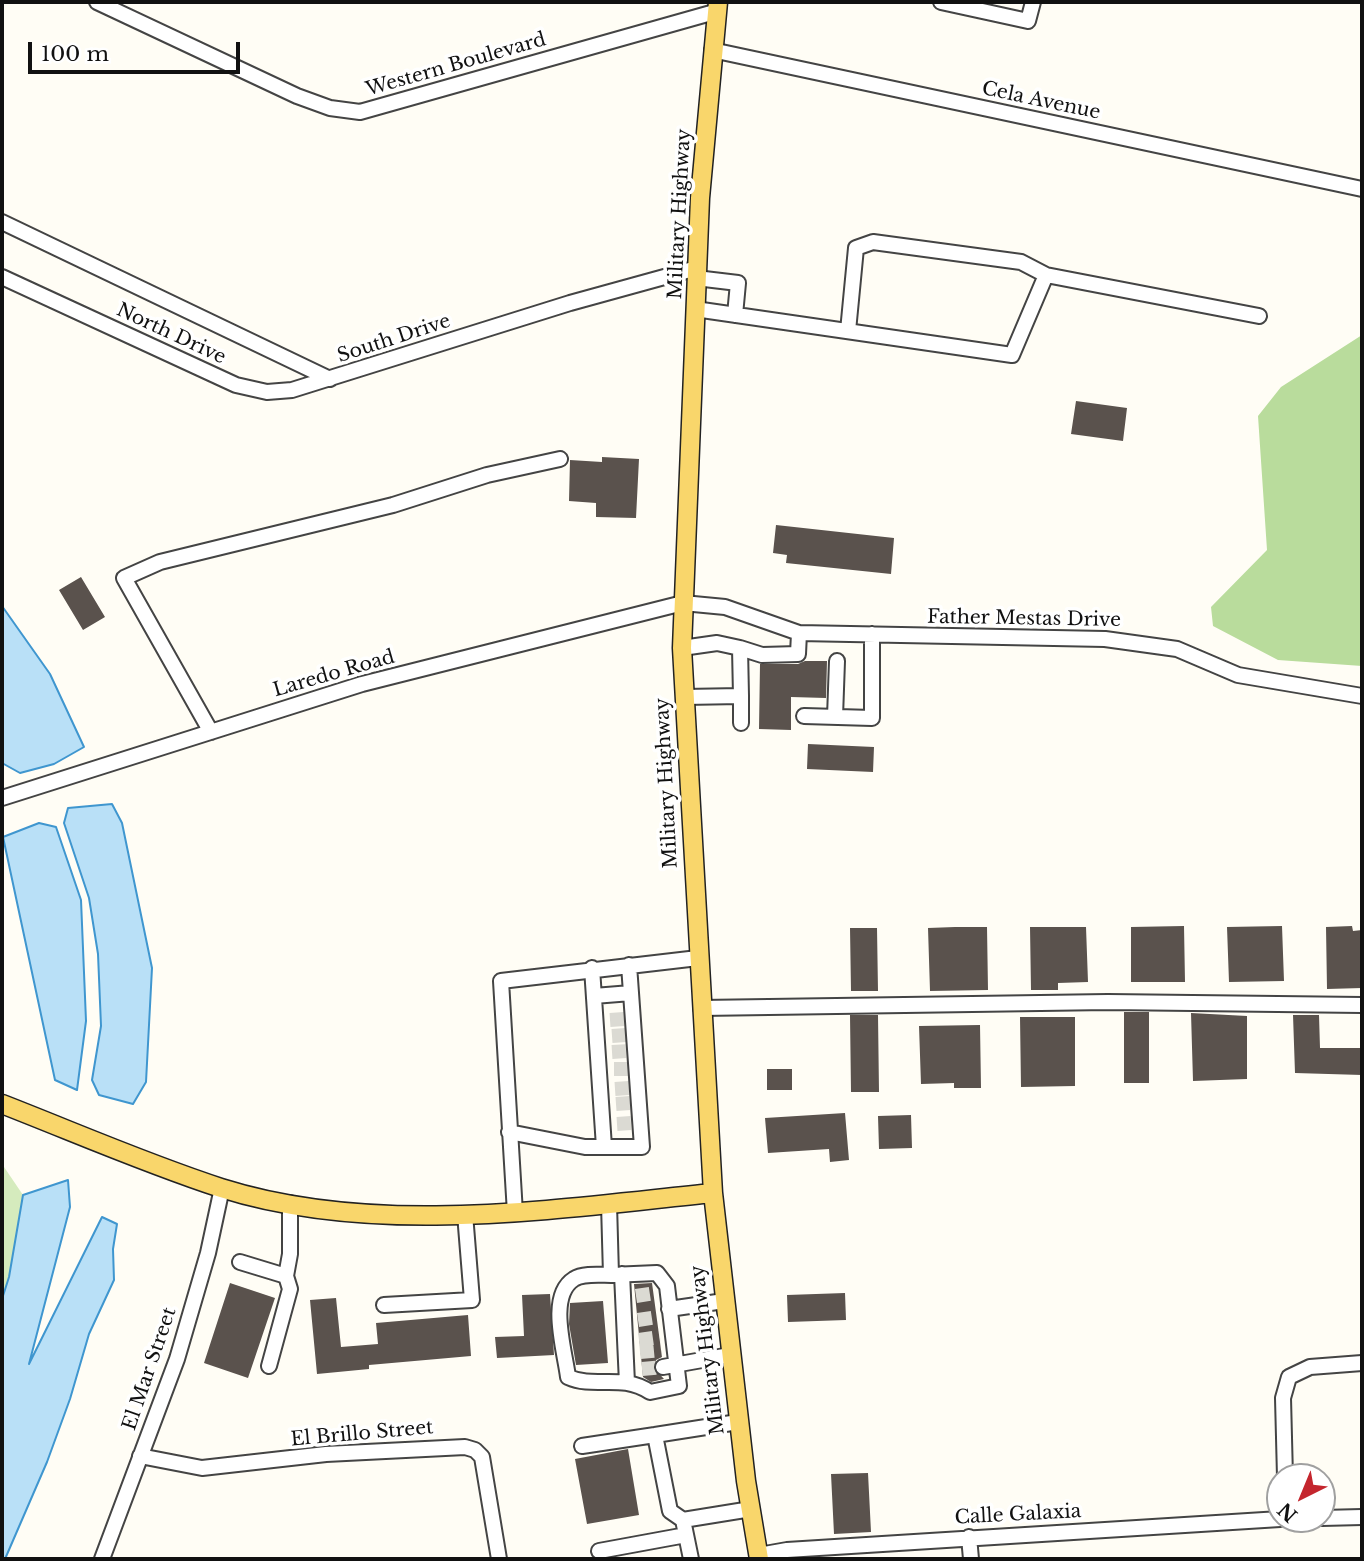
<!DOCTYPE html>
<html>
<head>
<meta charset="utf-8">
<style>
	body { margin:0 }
	#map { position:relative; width:1364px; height:1561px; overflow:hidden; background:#fffdf5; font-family:"Libre Baskerville",serif }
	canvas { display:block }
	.frame { position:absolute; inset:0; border:4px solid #111; pointer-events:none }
	.north { position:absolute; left:1266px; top:1463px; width:70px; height:70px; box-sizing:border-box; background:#fff; border:2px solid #a0a0a0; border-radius:50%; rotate:223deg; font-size:19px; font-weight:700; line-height:28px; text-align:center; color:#111 }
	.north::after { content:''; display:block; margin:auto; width:24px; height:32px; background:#c4262e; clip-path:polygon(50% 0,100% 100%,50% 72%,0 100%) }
	.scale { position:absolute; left:28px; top:42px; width:212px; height:32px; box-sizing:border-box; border:4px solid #111; border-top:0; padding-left:9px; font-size:21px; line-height:24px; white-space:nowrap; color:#111; -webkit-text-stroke:5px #fff; paint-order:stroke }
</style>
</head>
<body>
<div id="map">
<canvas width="1364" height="1561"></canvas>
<div class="frame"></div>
<div class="north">N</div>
<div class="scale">100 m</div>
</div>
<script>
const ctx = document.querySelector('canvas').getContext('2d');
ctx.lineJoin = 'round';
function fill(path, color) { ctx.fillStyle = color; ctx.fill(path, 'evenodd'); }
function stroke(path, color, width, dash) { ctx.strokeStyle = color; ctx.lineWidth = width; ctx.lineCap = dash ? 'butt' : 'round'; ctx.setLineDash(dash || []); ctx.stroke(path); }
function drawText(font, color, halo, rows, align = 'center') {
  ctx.font = font + ' "Libre Baskerville",serif'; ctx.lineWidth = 7; ctx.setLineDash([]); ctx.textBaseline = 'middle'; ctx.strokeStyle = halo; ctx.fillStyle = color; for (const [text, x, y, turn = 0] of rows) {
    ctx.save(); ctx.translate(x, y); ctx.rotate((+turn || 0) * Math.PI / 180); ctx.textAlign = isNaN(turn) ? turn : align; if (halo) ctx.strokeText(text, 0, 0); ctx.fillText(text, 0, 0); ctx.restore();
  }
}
fill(new Path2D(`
	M2,1164L23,1195L9,1277L2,1299Z`), '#d5ebbd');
fill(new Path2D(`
	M1362,335V666L1278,660L1213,626L1211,607L1267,550L1258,416L1281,387Z`), '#b9dc9c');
const water = new Path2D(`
	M2,606L50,674L84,747L54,764L20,773L2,763Z
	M112,804L122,823L152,968L146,1082L133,1104L99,1095L92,1080L101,1026L98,954L89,898L64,823L68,808Z
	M39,823L56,827L81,900L86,1021L77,1090L55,1080L3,837Z
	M68,1180L70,1207L29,1364L102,1217L117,1224L113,1249L114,1280L89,1334L70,1399L47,1462L5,1559H2V1299L9,1277L23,1195Z`);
fill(water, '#b9e0f7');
stroke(water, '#3f96cf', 2);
fill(new Path2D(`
	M1076,401L1127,408L1123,441L1071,434Z
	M602,457L639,459L636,518L596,517V503L569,501L570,460L602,462Z
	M776,525L894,538L891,574L786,563L787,555L773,553Z
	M81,577L105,617L83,630L59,590Z
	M805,661H827L826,698L791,697V730L759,729L760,664H798Z
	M808,744L874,747L873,772L807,769Z
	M1184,926L1185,982H1131V927Z
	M1282,926L1284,981L1229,982L1227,927Z
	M1352,926L1353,931L1362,930V988L1327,989L1326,927Z
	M955,927H987L988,990L930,991L928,928Z
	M1030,927H1086L1088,982L1058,983V990H1031Z
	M850,928H877L878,991H851Z
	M1124,1012H1149V1083H1124Z
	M1191,1013L1247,1016V1079L1193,1081Z
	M850,1015H878L879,1092H851Z
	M1293,1015H1319L1320,1048H1362V1075L1295,1073Z
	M1020,1017H1075V1086L1021,1087Z
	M980,1025L981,1088H954V1083L921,1084L919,1026Z
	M767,1069H792V1090H767Z
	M845,1113L849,1160L830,1162L829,1149L768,1153L765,1118Z
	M911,1115L912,1148L879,1149L878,1116Z
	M230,1283L275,1298L248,1378L204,1363Z
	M652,1283L662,1357L656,1360L654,1368L664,1379L651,1382L643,1377L634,1284Z
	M845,1293L846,1320L788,1322L787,1295Z
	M550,1294L554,1355L497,1358L495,1337L524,1336L522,1295Z
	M336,1298L341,1347L378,1344L376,1323L468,1315L471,1356L369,1365V1369L317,1374L310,1300Z
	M603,1301L608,1363L576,1365L569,1324L570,1303Z
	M628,1449L639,1515L587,1524L575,1459Z
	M868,1473L871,1532L834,1534L831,1474Z`), '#5a524d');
stroke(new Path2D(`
	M610,1020L625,1019
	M612,1036L626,1035
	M612,1052L628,1051
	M614,1069H629
	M615,1089L630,1088
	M616,1104L630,1103
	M617,1124L632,1123
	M636,1296L656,1293
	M638,1320L658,1317
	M639,1340L660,1337
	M640,1352L661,1350
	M642,1369L663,1367`), '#dbdad3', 14, [14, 7]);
const minor = new Path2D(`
	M97,2L297,96L330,108L360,112L718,11
	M941,2L1028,21L1033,2
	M712,50L1362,189
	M2,222L330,379
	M1046,275L1259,316
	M2,277L236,385L267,392L292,390L570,303L697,268
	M696,278L738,283L735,315
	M695,309L1012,355L1046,275L1021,262L873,242L856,248L848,331
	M682,648L717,643L740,648
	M684,697L741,696L740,648L762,655L798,654L799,633
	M804,716L872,718V634
	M835,717L837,661
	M741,723V696
	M211,732L124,578L160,562L393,505L487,475L560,459
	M2,798L362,684L683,603L725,607L799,633L1105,639L1177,649L1238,675L1362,696
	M592,968L604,1147
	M594,996L631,993
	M701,1008L1108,1002L1362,1005
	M509,1132L585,1147H642L629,965
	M609,1204L611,1275C601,1275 583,1273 574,1279C547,1296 565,1351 568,1377C595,1389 621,1373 650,1392L679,1386L667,1286L657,1273L611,1275
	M515,1213L501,981L698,958
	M240,1262L286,1276
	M622,1274L627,1383
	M384,1305L472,1300L465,1214
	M669,1309L724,1301
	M269,1366L290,1289L286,1276L290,1254V1203
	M663,1367L730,1355
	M582,1446L655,1435
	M140,1456L202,1468L326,1454L465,1447L475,1450L482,1457L499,1559
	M1285,1477L1283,1398L1289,1377L1310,1367L1362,1363
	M1322,1518L1362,1517
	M683,1520L670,1511L655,1435L738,1422
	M969,1537L971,1559
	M599,1551L686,1535
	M759,1555L787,1550L1280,1519
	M102,1559L177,1359L208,1253L222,1188
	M691,1559L683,1520L751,1509`);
const major = new Path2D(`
	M718,2L700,198L682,648L713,1193L746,1481L759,1559
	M2,1104C74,1132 147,1164 221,1188C376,1237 554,1209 713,1193`);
stroke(minor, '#444', 18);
stroke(major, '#222', 21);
stroke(minor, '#fff', 14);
stroke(major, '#f9d66b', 18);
drawText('19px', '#111', '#fff', [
	["Western Boulevard",456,65,-16],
	["Cela Avenue",1041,101,12],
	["Military Highway",680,214,-87],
	["North Drive",171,334,25],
	["South Drive",394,339,-18],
	["Father Mestas Drive",1024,619,1],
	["Laredo Road",334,674,-16],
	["Military Highway",667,783,-93],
	["Military Highway",708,1350,-97],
	["El Mar Street",150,1369,-71],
	["El Brillo Street",362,1434,-5],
	["Calle Galaxia",1018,1515,-3]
]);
</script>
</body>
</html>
